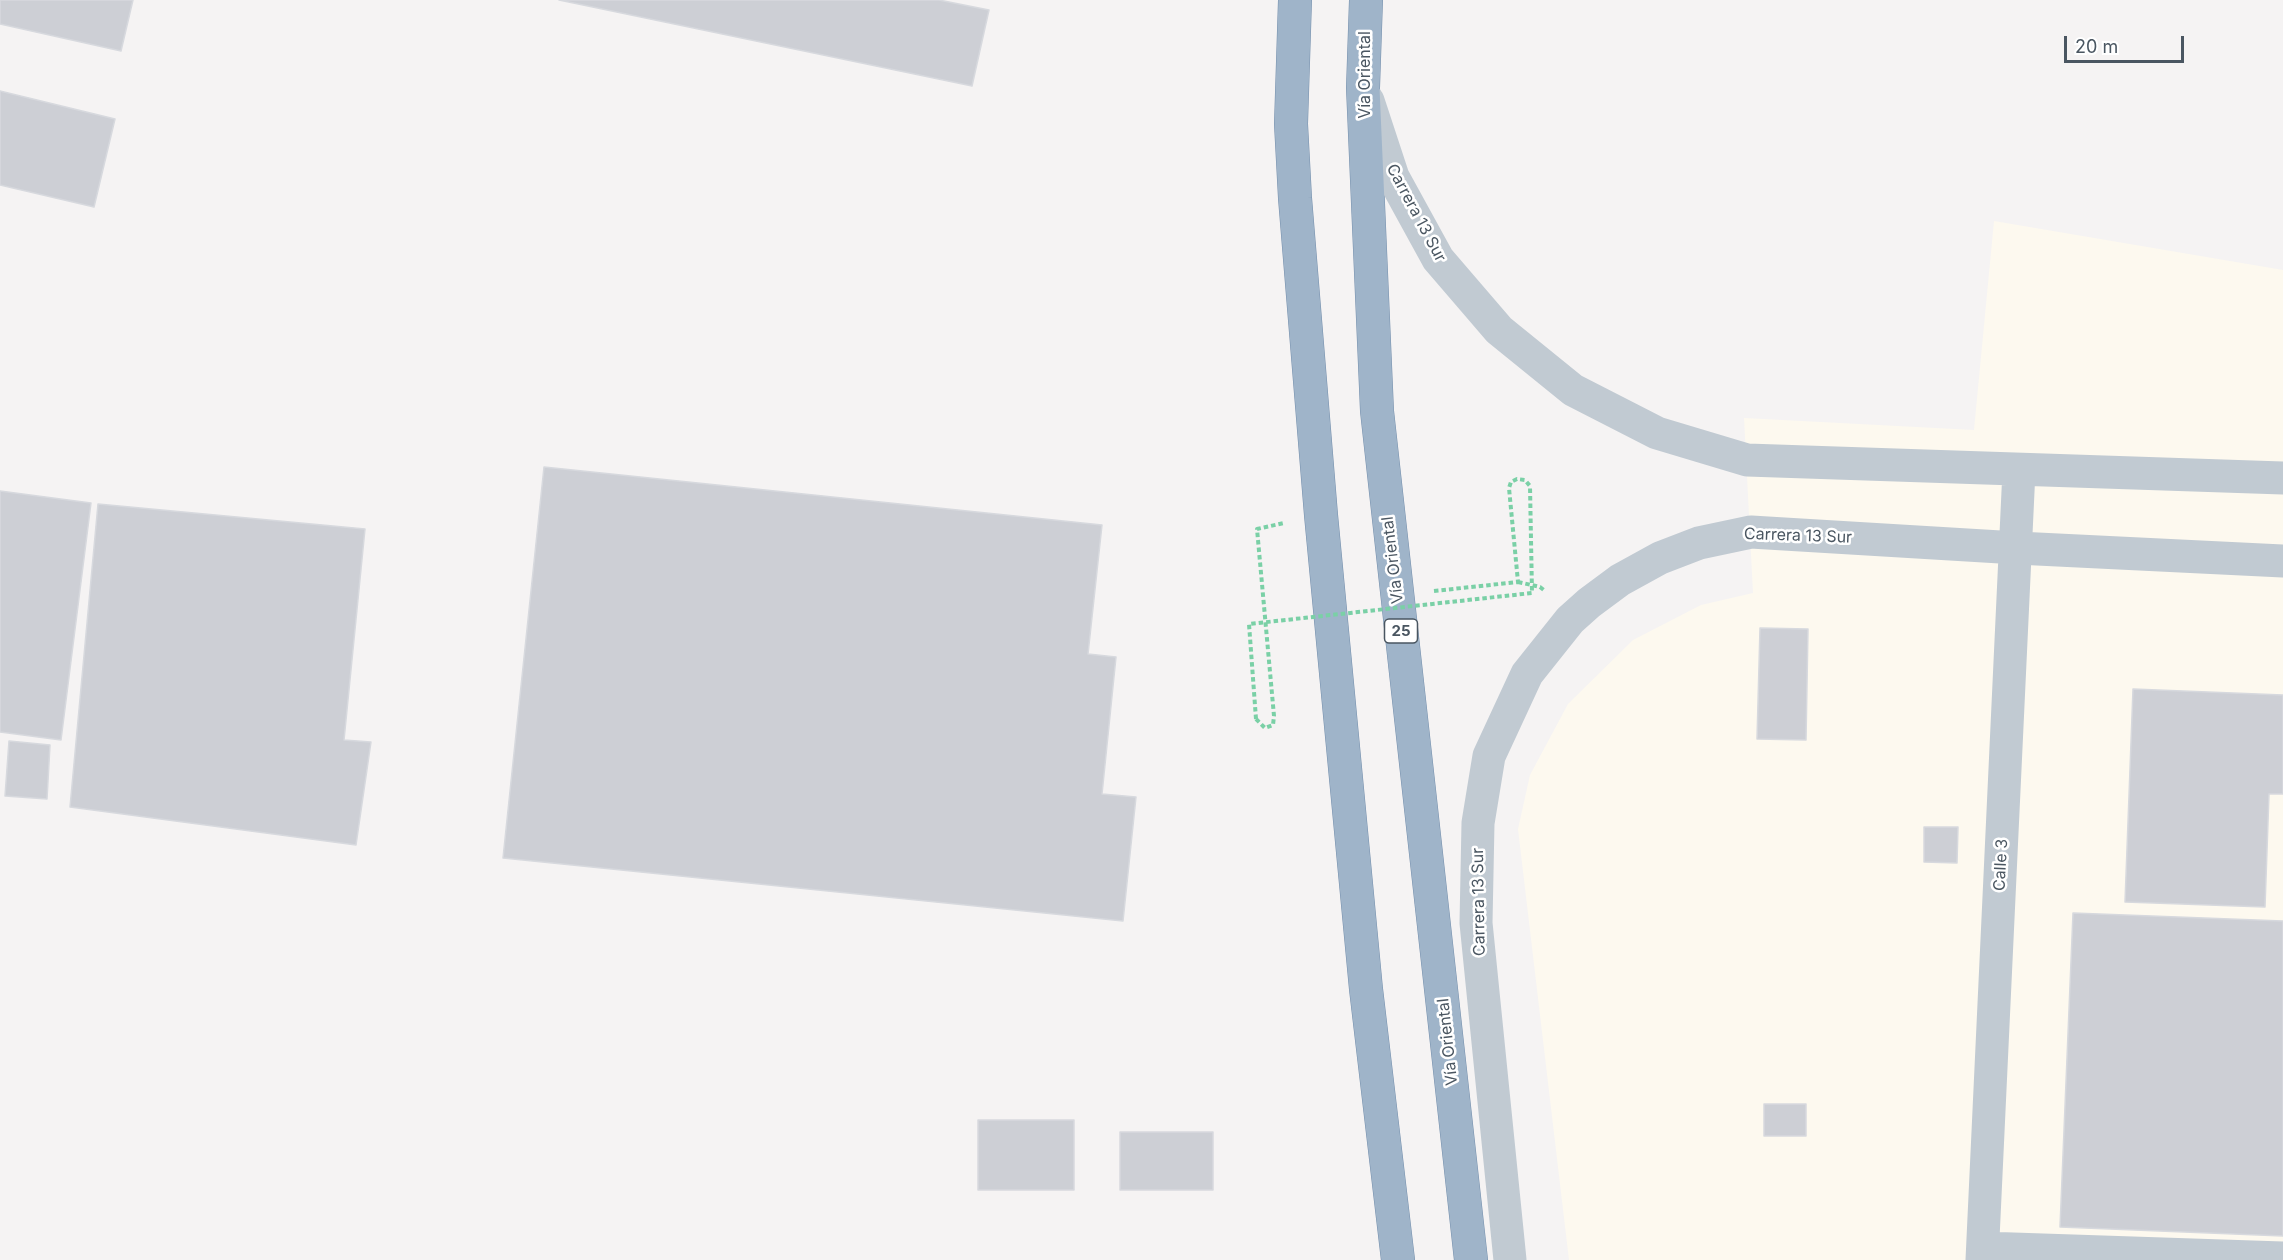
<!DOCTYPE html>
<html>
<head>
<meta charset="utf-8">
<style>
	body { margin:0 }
	#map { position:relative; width:2283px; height:1260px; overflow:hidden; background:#f5f3f3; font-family:Inter,sans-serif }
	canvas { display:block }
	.scale { position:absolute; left:2064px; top:36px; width:120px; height:27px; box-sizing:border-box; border:3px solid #4a5661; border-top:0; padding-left:8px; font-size:18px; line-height:21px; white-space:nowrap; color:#4a5661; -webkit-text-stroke:4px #fff; paint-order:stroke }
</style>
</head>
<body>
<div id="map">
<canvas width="2283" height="1260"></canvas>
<div class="scale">20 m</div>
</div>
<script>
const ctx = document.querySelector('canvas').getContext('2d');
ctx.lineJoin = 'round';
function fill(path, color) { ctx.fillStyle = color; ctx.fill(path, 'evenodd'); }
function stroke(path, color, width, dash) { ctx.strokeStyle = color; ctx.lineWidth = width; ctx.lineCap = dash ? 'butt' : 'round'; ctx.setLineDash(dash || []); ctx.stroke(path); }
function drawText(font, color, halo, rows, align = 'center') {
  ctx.font = font + ' Inter,sans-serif'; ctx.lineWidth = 5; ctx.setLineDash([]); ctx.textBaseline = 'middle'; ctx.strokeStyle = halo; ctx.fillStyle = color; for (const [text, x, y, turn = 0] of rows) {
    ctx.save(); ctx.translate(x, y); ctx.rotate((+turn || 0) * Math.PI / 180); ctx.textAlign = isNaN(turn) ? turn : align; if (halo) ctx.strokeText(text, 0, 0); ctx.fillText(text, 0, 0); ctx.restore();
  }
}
fill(new Path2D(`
	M1994,221L2283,270V1260H1569L1518,829L1530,775L1568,704L1633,640L1701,605L1753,593L1744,418L1974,430Z`), '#fdf9ef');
const building = new Path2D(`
	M0,0H133L121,51L0,24Z
	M559,0H939L989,10L972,86Z
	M0,91L115,119L94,207L0,185Z
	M544,467L1102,525L1088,654L1116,657L1102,794L1136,797L1123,921L503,858Z
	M0,491L91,503L61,740L0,732Z
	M98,504L365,529L344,740L371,742L356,845L70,807Z
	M1760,628L1808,629L1806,740L1757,739Z
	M2133,689L2283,695V794H2269L2265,907L2125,902Z
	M9,741L50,745L47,799L5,796Z
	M1924,827H1958L1957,863L1924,862Z
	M2073,913L2283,921V1236L2060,1227Z
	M1764,1104H1806V1136H1764Z
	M978,1120H1074V1190H978Z
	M1120,1132H1213V1190H1120Z`);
fill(building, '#cdcfd5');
stroke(building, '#d7d9de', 1.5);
const trunk = new Path2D(`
	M1295,0L1291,124L1295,198L1321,515L1366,989L1398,1260
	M1366,0L1363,88L1377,411L1471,1260`);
stroke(trunk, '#7690ad', 34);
stroke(new Path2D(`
	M1518,582L1540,587L1545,591
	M1434,591L1518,582L1509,488L1511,482L1517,479L1525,480L1530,486
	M1256,719L1265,728L1273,725L1274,716L1257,529L1284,523`), '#7ad0a6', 4, [4.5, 3]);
stroke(new Path2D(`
	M1368,101L1393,177L1438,259L1499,330L1573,390L1657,433L1747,460L2283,478
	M1983,1248L2283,1258
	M1510,1260L1476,923L1478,823L1489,756L1527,674L1570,620L1589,603L1620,580L1660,558L1699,543L1751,532L2017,548L2283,561
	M1982,1260L2019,470`), '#c1cad2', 33);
stroke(trunk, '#9fb4c9', 33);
stroke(new Path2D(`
	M1256,719L1249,624L1532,593L1530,486`), '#7ad0a6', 4, [4.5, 3]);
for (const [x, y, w] of [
	[1401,631,33]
]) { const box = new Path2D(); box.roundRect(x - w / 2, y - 12, w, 24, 4.5); ctx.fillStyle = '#fff'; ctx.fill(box); stroke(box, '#4a5661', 1.5); }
drawText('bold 15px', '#4a5661', null, [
	["25",1401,631]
]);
drawText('16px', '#4a5661', '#fff', [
	["Vía Oriental",1365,75,-90],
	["Carrera 13 Sur",1416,213,62],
	["Carrera 13 Sur",1798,536,2],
	["Vía Oriental",1393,560,-97],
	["Calle 3",2001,865,-87],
	["Carrera 13 Sur",1479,902,-91],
	["Vía Oriental",1448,1042,-96]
]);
</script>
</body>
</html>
